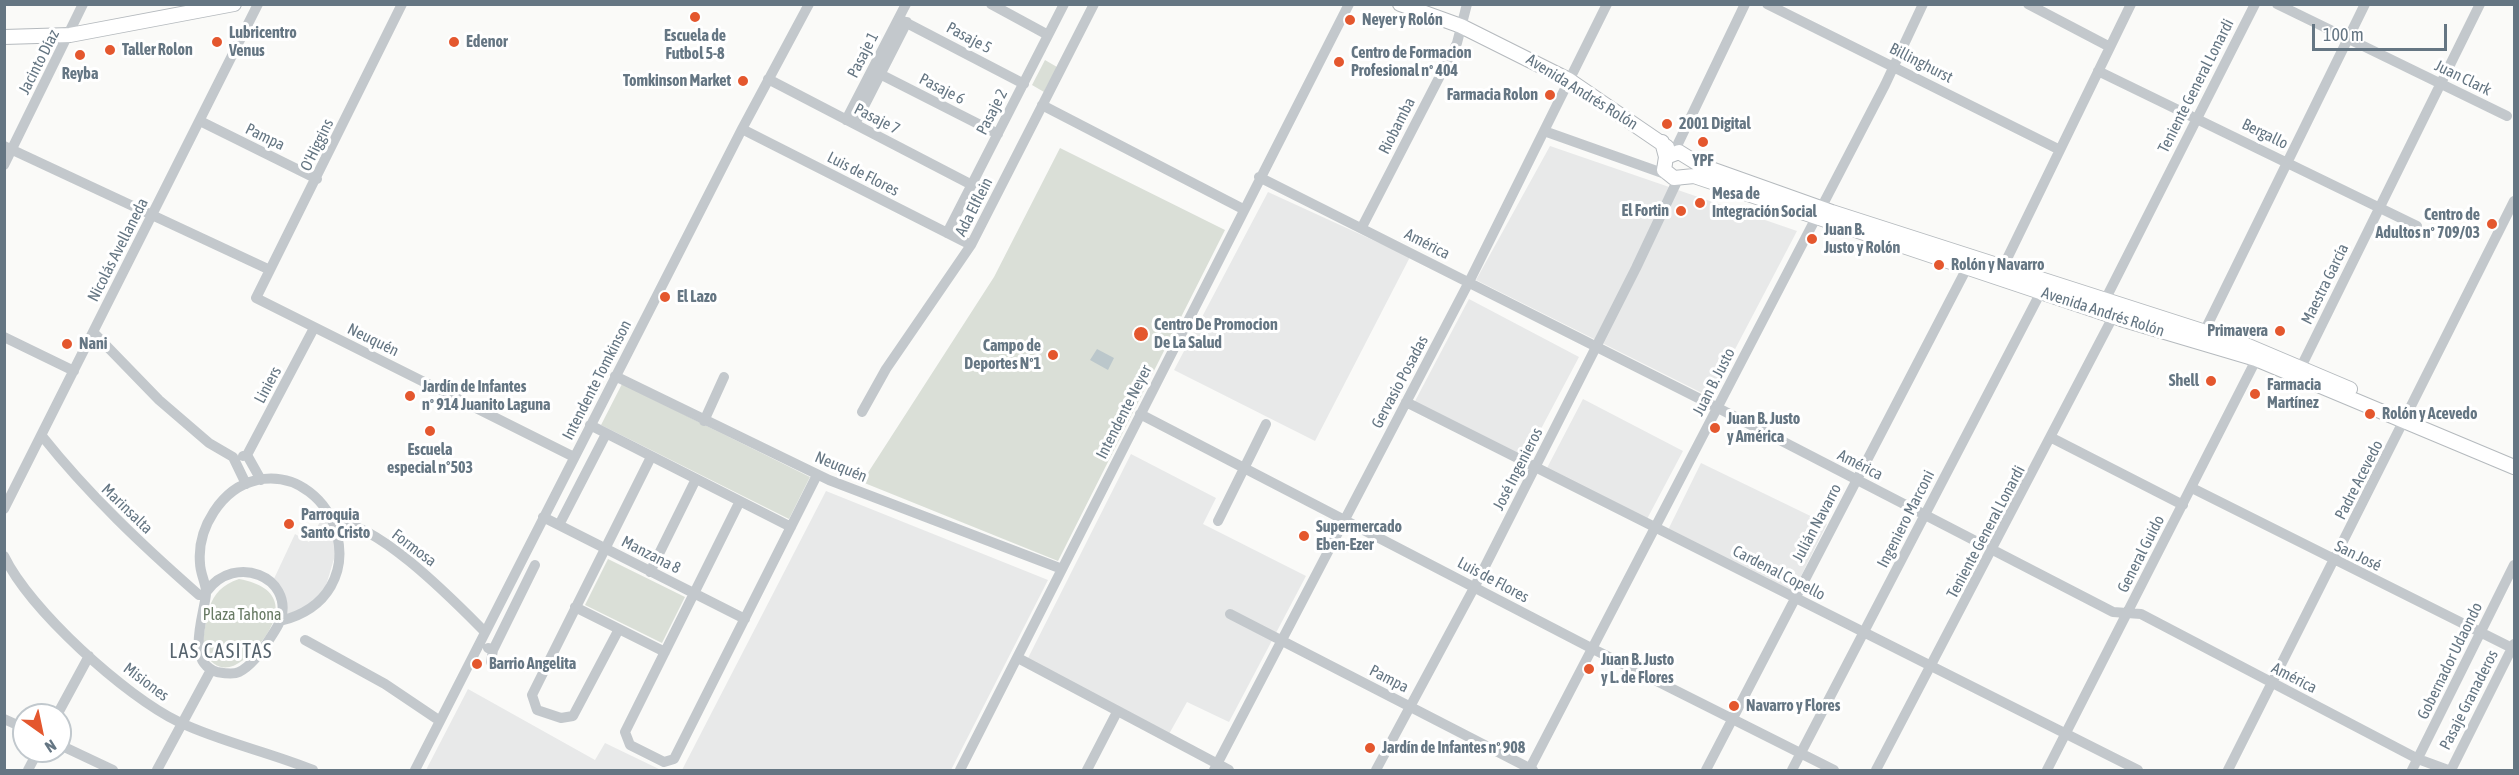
<!DOCTYPE html>
<html>
<head>
<meta charset="utf-8">
<style>
	body { margin:0 }
	#map { position:relative; width:2519px; height:775px; overflow:hidden; background:#fafaf8; font-family:"Asap Condensed",sans-serif }
	canvas { display:block }
	.frame { position:absolute; inset:0; border:6px solid #657683; pointer-events:none }
	.north { position:absolute; left:12px; top:703px; width:60px; height:60px; box-sizing:border-box; background:#fff; border:2px solid #c1c8cd; border-radius:50%; rotate:147deg; font-size:16px; font-weight:700; line-height:24px; text-align:center; color:#657683 }
	.north::after { content:''; display:block; margin:auto; width:21px; height:27px; background:#e4572e; clip-path:polygon(50% 0,100% 100%,50% 72%,0 100%) }
	.scale { position:absolute; left:2312px; top:24px; width:135px; height:27px; box-sizing:border-box; border:3px solid #657683; border-top:0; padding-left:8px; font-size:18px; line-height:21px; white-space:nowrap; color:#657683; -webkit-text-stroke:4px #fff; paint-order:stroke }
</style>
</head>
<body>
<div id="map">
<canvas width="2519" height="775"></canvas>
<div class="frame"></div>
<div class="north">N</div>
<div class="scale">100 m</div>
</div>
<script>
const ctx = document.querySelector('canvas').getContext('2d');
ctx.lineJoin = 'round';
function fill(path, color) { ctx.fillStyle = color; ctx.fill(path, 'evenodd'); }
function stroke(path, color, width, dash) { ctx.strokeStyle = color; ctx.lineWidth = width; ctx.lineCap = dash ? 'butt' : 'round'; ctx.setLineDash(dash || []); ctx.stroke(path); }
function drawText(font, color, halo, rows, align = 'center') {
  ctx.font = font + ' "Asap Condensed",sans-serif'; ctx.lineWidth = 6; ctx.setLineDash([]); ctx.textBaseline = 'middle'; ctx.strokeStyle = halo; ctx.fillStyle = color; for (const [text, x, y, turn = 0] of rows) {
    ctx.save(); ctx.translate(x, y); ctx.rotate((+turn || 0) * Math.PI / 180); ctx.textAlign = isNaN(turn) ? turn : align; if (halo) ctx.strokeText(text, 0, 0); ctx.fillText(text, 0, 0); ctx.restore();
  }
}
fill(new Path2D(`
	M1550,146L1797,231L1710,397L1476,280Z
	M1268,192L1410,257L1315,441L1174,370Z
	M1469,299L1579,357L1524,461L1414,403Z
	M1583,399L1683,451L1647,519L1547,468Z
	M1131,454L1216,498L1203,524L1306,576L1229,722L1187,702L1169,734L1025,664Z
	M1701,463L1827,524L1793,592L1668,530Z
	M826,491L1048,580L951,770H682Z
	M327,509L339,542L322,599L282,620L272,583L295,534L309,542Z
	M468,689L595,760L605,743L661,770H426Z`), '#e8e9e9');
fill(new Path2D(`
	M1045,60L1057,67L1044,92L1032,85Z
	M1060,148L1225,230L1058,561L862,482L994,277Z
	M622,384L810,477L789,519L601,425Z
	M608,559L685,597L662,643L585,605Z
	M239,579C284,587 284,615 259,645C240,666 220,681 202,649C207,619 205,590 239,579Z`), '#dadfd7');
fill(new Path2D(`
	M1097,349L1114,358L1108,370L1090,360Z`), '#bbc7cb');
const major = new Path2D(`
	M1400,4L1461,26L1569,80L1667,147
	M4,37L70,35L234,4
	M1662,142L1666,157L1664,170L1674,178L1694,176L2121,319L2256,359L2514,467
	M1666,157L1679,152L1700,165L1832,212L2246,345L2350,389`);
stroke(major, '#b5babe', 16);
stroke(new Path2D(`
	M402,4L256,298L574,457
	M991,4L1048,35
	M1767,4L2060,150
	M2028,4L2110,47
	M2277,4L2507,116
	M899,19L1024,84
	M872,70L998,134
	M2098,71L2417,226
	M768,79L972,185
	M1042,105L1243,209
	M846,120L906,4
	M200,121L317,179
	M855,124L907,22
	M742,129L971,245
	M1544,131L1668,175
	M4,146L270,270
	M1674,152L1745,4
	M4,165L83,4
	M1259,177L1718,408L2113,612L2141,614L2418,759L2448,770
	M1362,227L1457,43L1467,4
	M947,233L1064,4
	M2003,267L2131,4
	M2102,306L2255,4
	M93,332L159,400L209,443L233,457L246,484
	M2204,332L2365,4
	M4,337L74,371
	M2298,373L2480,4
	M615,376L829,480L1062,569
	M1406,402L2138,770
	M862,412L886,369L971,245L1094,4
	M1140,414L1593,649L1834,770
	M704,421L724,377
	M590,425L791,527
	M42,436C89,495 142,545 199,595
	M2052,438L2183,505
	M247,455L314,328
	M243,456L247,455L261,480
	M2192,488L2512,648
	M740,501L625,732L630,745L664,762L674,759L817,475
	M4,509L258,4
	M543,517L745,619
	M1218,521L1266,424
	M334,523C374,518 457,604 485,632
	M559,525L606,434
	M4,556C30,610 125,696 179,722C221,742 269,752 313,770
	M650,572L696,479
	M207,591C235,553 293,577 281,619C278,627 272,635 267,643C260,653 251,666 239,672C233,675 223,673 217,672C185,662 204,616 206,594C207,585 200,574 200,563C197,529 221,488 257,480C338,464 382,596 280,621
	M575,607L665,652
	M1230,614L1533,770
	M619,629L573,716L561,718L537,710L532,695L651,457
	M305,640L385,684L440,721
	M488,648L493,650L491,662
	M493,650L535,565
	M1018,658L1229,770
	M57,715L89,656
	M4,719L24,728
	M60,745L113,770
	M28,770L38,751
	M157,770L211,670
	M415,770L742,129L809,4
	M960,770L1349,4
	M1087,770L1117,712
	M1214,770L1470,280L1607,4
	M1376,770L1475,586L1636,268L1679,177
	M1529,770L1885,85L1923,4
	M1706,770L1970,262
	M1792,770L2044,286
	M1876,770L2116,311
	M2047,770L2259,354
	M2228,770L2514,201
	M2412,770L2514,565
	M2451,770L2514,644`), '#c3c8cc', 10);
stroke(major, '#fff', 14);
for (const [x, y, r, color] of [
	[695,17,6,"#e4572e"],
	[1350,20,6,"#e4572e"],
	[217,42,6,"#e4572e"],
	[454,42,6,"#e4572e"],
	[110,50,6,"#e4572e"],
	[80,55,6,"#e4572e"],
	[1339,62,6,"#e4572e"],
	[743,81,6,"#e4572e"],
	[1550,95,6,"#e4572e"],
	[1667,124,6,"#e4572e"],
	[1703,142,6,"#e4572e"],
	[1700,203,6,"#e4572e"],
	[1681,211,6,"#e4572e"],
	[2492,224,6,"#e4572e"],
	[1812,239,6,"#e4572e"],
	[1939,265,6,"#e4572e"],
	[665,297,6,"#e4572e"],
	[2280,331,6,"#e4572e"],
	[1141,334,8,"#e4572e"],
	[67,344,6,"#e4572e"],
	[1053,355,6,"#e4572e"],
	[2211,381,6,"#e4572e"],
	[2255,394,6,"#e4572e"],
	[410,396,6,"#e4572e"],
	[2370,414,6,"#e4572e"],
	[1715,428,6,"#e4572e"],
	[430,431,6,"#e4572e"],
	[289,524,6,"#e4572e"],
	[1304,536,6,"#e4572e"],
	[477,664,6,"#e4572e"],
	[1589,669,6,"#e4572e"],
	[1734,706,6,"#e4572e"],
	[1370,748,6,"#e4572e"]
]) { const dot = new Path2D(); dot.arc(x, y, r, 0, 2 * Math.PI); ctx.fillStyle = color; ctx.fill(dot); stroke(dot, '#fff', 2); }
drawText('bold 16px', '#657683', '#fff', [
	["Neyer y Rolón",1362,20],
	["Lubricentro",229,33],
	["Venus",229,51],
	["Escuela de",695,36,"center"],
	["Futbol 5-8",695,54,"center"],
	["Edenor",466,42],
	["Taller Rolon",122,50],
	["Centro de Formacion",1351,53],
	["Profesional nº 404",1351,71],
	["Reyba",80,74,"center"],
	["Tomkinson Market",731,81,"right"],
	["Farmacia Rolon",1538,95,"right"],
	["2001 Digital",1679,124],
	["YPF",1703,161,"center"],
	["Mesa de",1712,194],
	["Integración Social",1712,212],
	["El Fortin",1669,211,"right"],
	["Centro de",2480,215,"right"],
	["Adultos nº 709/03",2480,233,"right"],
	["Juan B.",1824,230],
	["Justo y Rolón",1824,248],
	["Rolón y Navarro",1951,265],
	["El Lazo",677,297],
	["Centro De Promocion",1154,325],
	["De La Salud",1154,343],
	["Primavera",2268,331,"right"],
	["Nani",79,344],
	["Campo de",1041,346,"right"],
	["Deportes Nº1",1041,364,"right"],
	["Shell",2199,381,"right"],
	["Farmacia",2267,385],
	["Martínez",2267,403],
	["Jardín de Infantes",422,387],
	["nº 914 Juanito Laguna",422,405],
	["Rolón y Acevedo",2382,414],
	["Juan B. Justo",1727,419],
	["y América",1727,437],
	["Escuela",430,450,"center"],
	["especial n°503",430,468,"center"],
	["Parroquia",301,515],
	["Santo Cristo",301,533],
	["Supermercado",1316,527],
	["Eben-Ezer",1316,545],
	["Juan B. Justo",1601,660],
	["y L. de Flores",1601,678],
	["Barrio Angelita",489,664],
	["Navarro y Flores",1746,706],
	["Jardín de Infantes nº 908",1382,748]
], 'left');
drawText('16px', '#657683', '#fff', [
	["Pasaje 5",969,38,28],
	["Pasaje 1",863,55,-63],
	["Jacinto Díaz",39,62,-63],
	["Billinghurst",1921,63,27],
	["Juan Clark",2463,78,26],
	["Teniente General Lonardi",2196,86,-63],
	["Pasaje 6",942,89,27],
	["Avenida Andrés Rolón",1582,92,32],
	["Pasaje 2",992,112,-63],
	["Pasaje 7",877,119,27],
	["Riobamba",1397,126,-63],
	["Bergallo",2265,134,26],
	["Pampa",265,137,26],
	["O'Higgins",317,145,-64],
	["Luis de Flores",863,174,27],
	["Ada Elflein",974,207,-63],
	["América",1427,244,27],
	["Nicolás Avellaneda",118,250,-63],
	["Maestra García",2325,284,-64],
	["Avenida Andrés Rolón",2103,312,18],
	["Neuquén",373,340,26],
	["Intendente Tomkinson",597,380,-63],
	["Gervasio Posadas",1400,382,-62],
	["Juan B. Justo",1714,382,-63],
	["Liniers",268,385,-62],
	["Intendente Neyer",1124,412,-63],
	["América",1860,465,27],
	["Neuquén",841,467,23],
	["José Ingenieros",1518,469,-63],
	["Padre Acevedo",2359,480,-63],
	["Marinsalta",127,509,44],
	["Ingeniero Marconi",1906,519,-63],
	["Julián Navarro",1817,523,-62],
	["Teniente General Lonardi",1986,532,-62],
	["Formosa",414,548,37],
	["General Guido",2141,554,-63],
	["Manzana 8",651,555,27],
	["San José",2358,556,26],
	["Cardenal Copello",1779,573,27],
	["Luis de Flores",1493,580,28],
	["Gobernador Udaondo",2450,661,-64],
	["América",2294,678,27],
	["Pampa",1389,679,27],
	["Misiones",146,682,37],
	["Pasaje Granaderos",2469,700,-63]
]);
drawText('16px', '#687a64', '#fff', [
	["Plaza Tahona",242,615]
]);
ctx.letterSpacing = '1.5px';
drawText('20px', '#57646e', '#fff', [
	["LAS CASITAS",221,652]
]);
ctx.letterSpacing = '0px';
</script>
</body>
</html>
